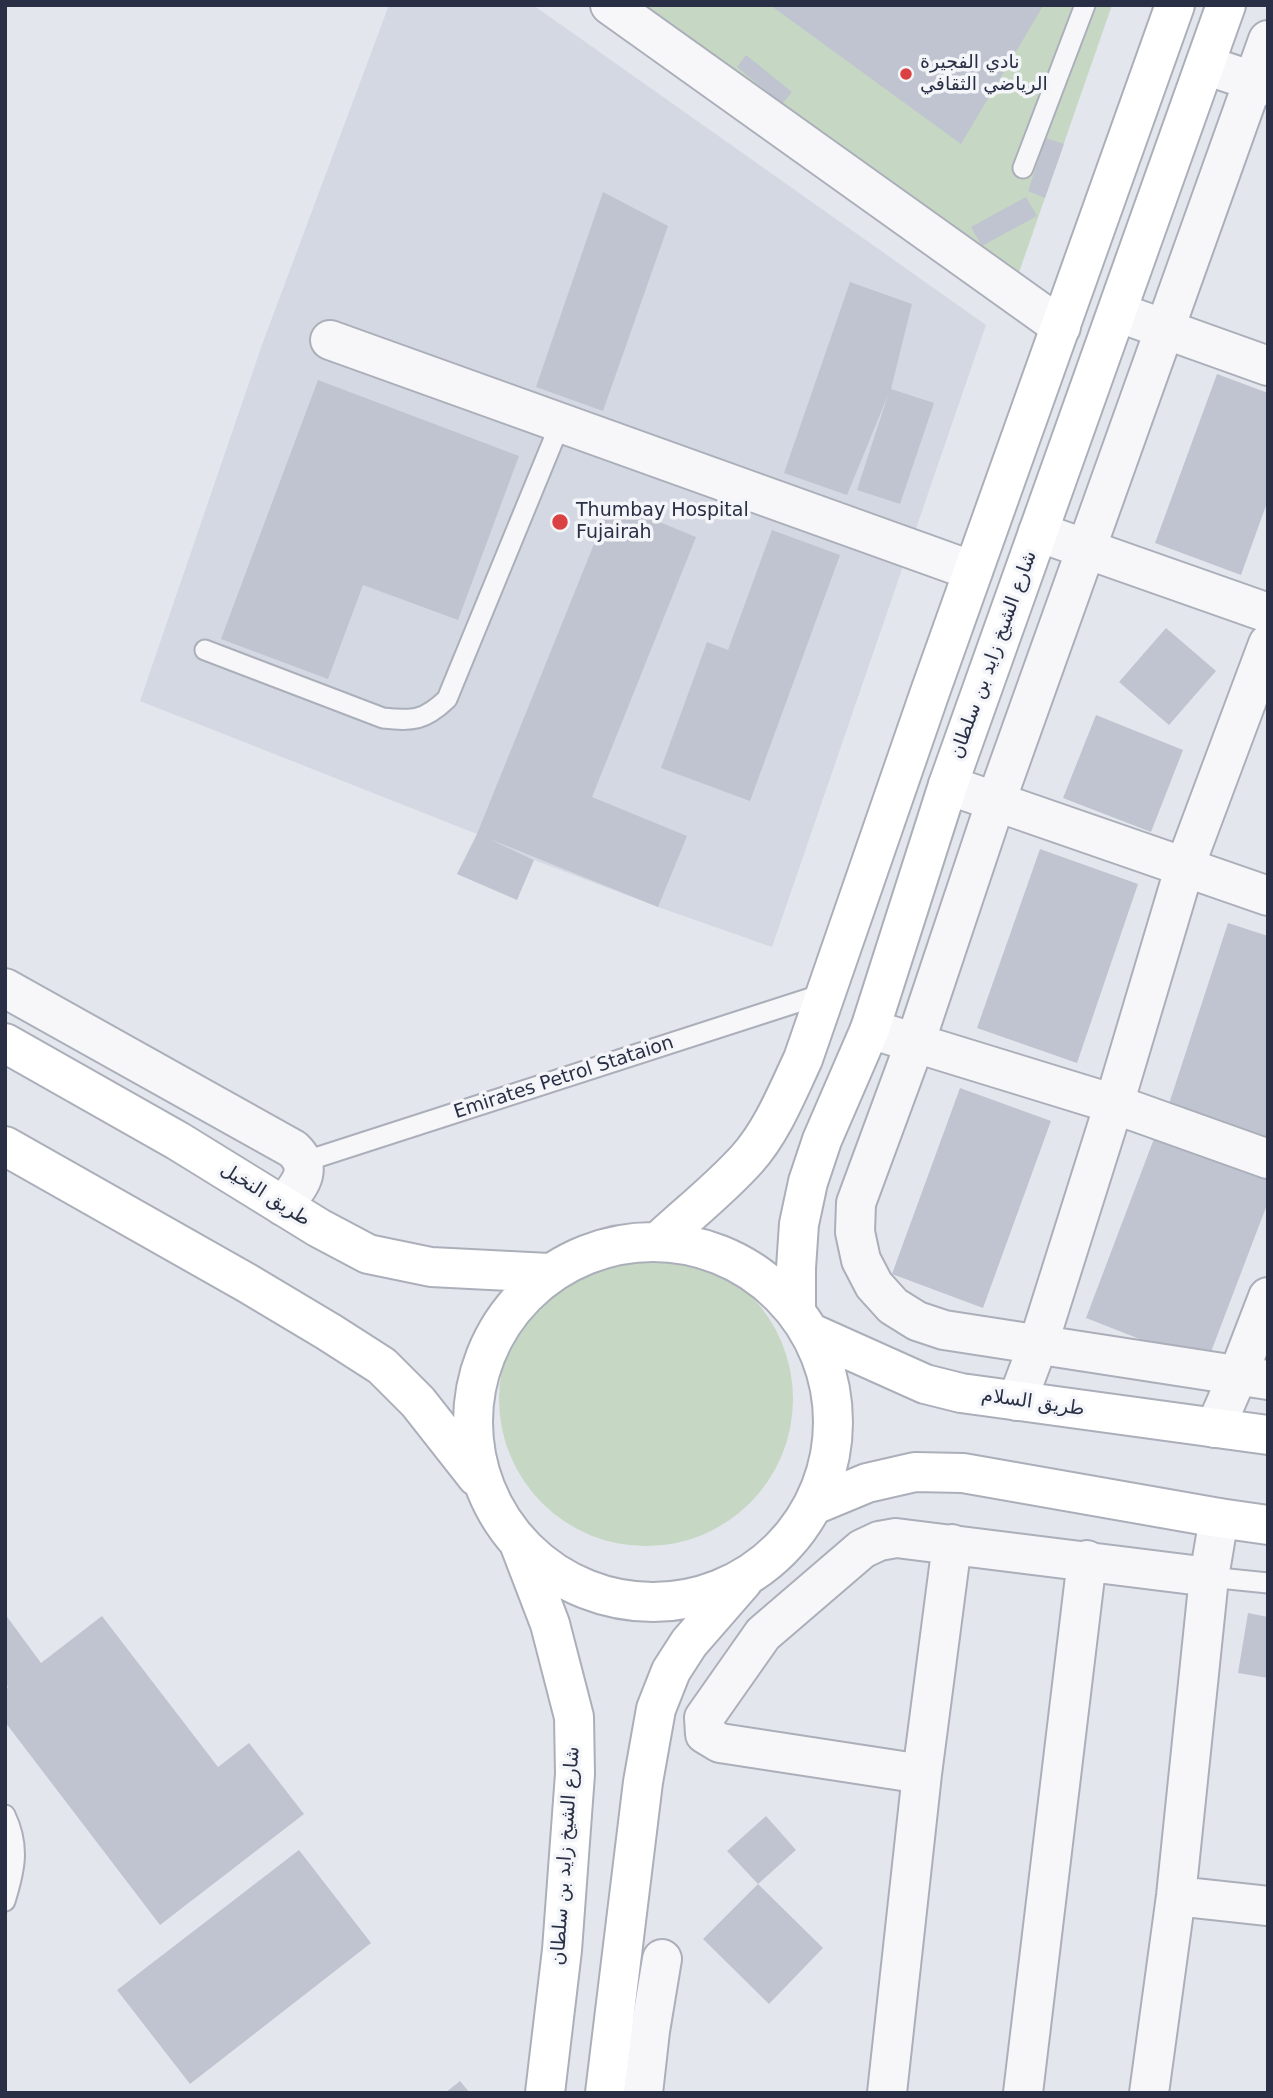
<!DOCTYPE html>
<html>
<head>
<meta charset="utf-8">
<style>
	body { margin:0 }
	#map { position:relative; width:1273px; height:2098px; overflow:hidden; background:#e3e6ec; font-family:"DejaVu Sans",sans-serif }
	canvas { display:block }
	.frame { position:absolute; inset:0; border:7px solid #293046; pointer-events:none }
</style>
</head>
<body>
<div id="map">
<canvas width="1273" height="2098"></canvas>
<div class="frame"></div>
</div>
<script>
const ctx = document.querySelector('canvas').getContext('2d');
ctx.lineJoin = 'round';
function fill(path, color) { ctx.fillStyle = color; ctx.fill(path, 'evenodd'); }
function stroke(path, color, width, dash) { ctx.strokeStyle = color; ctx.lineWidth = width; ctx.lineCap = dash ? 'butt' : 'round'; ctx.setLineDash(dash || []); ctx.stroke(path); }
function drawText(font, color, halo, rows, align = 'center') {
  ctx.font = font + ' "DejaVu Sans","Noto Sans Arabic",sans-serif'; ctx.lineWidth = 7; ctx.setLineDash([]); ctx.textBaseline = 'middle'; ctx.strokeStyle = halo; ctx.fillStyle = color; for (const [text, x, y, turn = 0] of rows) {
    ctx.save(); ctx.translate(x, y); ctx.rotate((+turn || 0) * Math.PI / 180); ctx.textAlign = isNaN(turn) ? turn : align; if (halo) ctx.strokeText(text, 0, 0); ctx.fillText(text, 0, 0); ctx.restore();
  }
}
fill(new Path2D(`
	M389,5H533L986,325L772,947L658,907L534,860L477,834L140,701L263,342Z`), '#d4d8e2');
fill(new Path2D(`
	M625,5H1112L1016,281Z
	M499 1399a147 147 0 1 1 294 0a147 147 0 1 1-294 0Z`), '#c6d7c4');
fill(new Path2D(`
	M770,5H1042L1043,6L961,144Z
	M746,55L792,92L782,104L737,67Z
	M1046,138L1064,144L1045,198L1028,191Z
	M603,192L668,226L603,411L536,387Z
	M1026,197L1037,216L982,246L971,227Z
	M850,282L912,304L891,389L934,403L900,504L857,490L888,395L847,495L784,473Z
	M1217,374L1268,393V500L1241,575L1155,543Z
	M318,380L519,456L458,620L363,585L328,679L221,639Z
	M611,502L696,537L592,797L687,836L658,907L487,838L534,860L517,900L457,874L477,834Z
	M772,530L840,555L750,801L661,768L707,642L728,650Z
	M1166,628L1216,671L1169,725L1119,682Z
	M1096,715L1183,750L1151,832L1063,798Z
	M1040,849L1138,884L1077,1063L977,1028Z
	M1228,923L1268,936V1144L1167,1110Z
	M960,1088L1051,1121L983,1308L892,1274Z
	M1155,1136L1268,1179V1202L1206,1365L1086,1318Z
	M1248,1613L1268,1617V1678L1238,1673Z
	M5,1614L41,1663L102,1616L218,1767L249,1743L304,1814L160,1925L5,1722V1690L8,1687L5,1683Z
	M766,1816L796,1850L758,1884L823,1948L769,2004L703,1939L758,1884L727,1851Z
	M299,1850L371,1943L190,2084L117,1990Z
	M460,2081L470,2093H445Z`), '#c0c4d0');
const service = new Path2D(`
	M1023,168L1085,5
	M205,650L383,718C413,721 424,721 447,699L560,424
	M303,1162L826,993
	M1209,1577L1268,1583
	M5,1815C20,1846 15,1869 5,1901`);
const minor = new Path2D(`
	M610,5L1061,327
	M1205,65L1268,86
	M1117,312L1268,366
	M330,340L973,571
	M1038,532L1268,613
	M948,785L1268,896
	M5,988L293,1149C316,1171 297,1187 283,1206
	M870,1029L1114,1104L1268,1159
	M1017,1401L1038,1345L1114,1104L1185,866L1268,644
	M1215,1428L1238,1375L1268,1297
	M922,1774L720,1743L705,1734L704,1718L763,1634L862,1549L879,1541L896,1538L1209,1577
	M1176,1896L1268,1906
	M643,2093L650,2031L662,1959
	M887,2093L922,1774L952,1544
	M1023,2093L1087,1560
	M1149,2093L1176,1896L1209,1577L1219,1518`);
const tertiary = new Path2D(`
	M1268,40L996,801L915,1043L856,1203L855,1232L861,1260L874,1285L893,1306L917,1321L944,1330L1268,1380`);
const secondary = new Path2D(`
	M5,1043L178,1141L319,1228L368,1254L431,1267L549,1273
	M5,1146L247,1283L329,1332L382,1366L418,1402L477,1477
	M659,1241C688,1214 720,1189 747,1159C772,1131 787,1093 803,1059L930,692L1175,5
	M473 1422a180 180 0 1 1 360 0a180 180 0 1 1-360 0Z
	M796,1312V1268L799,1224L808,1182L822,1140L870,1029L948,785L1226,5
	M809,1332L925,1384L961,1393L1268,1435
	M814,1505L867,1483L915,1472L963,1473L1219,1518L1268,1525
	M519,1543L550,1624L574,1717L575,1774L562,1950L545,2093
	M605,2093L643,1782L656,1709L671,1671L689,1643L743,1581`);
stroke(service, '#abafba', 23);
stroke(minor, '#abafba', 42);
stroke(tertiary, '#abafba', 42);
stroke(secondary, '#abafba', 42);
stroke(service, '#f7f7fa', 19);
stroke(minor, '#f7f7fa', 38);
stroke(tertiary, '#f7f7fa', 38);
stroke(secondary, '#fff', 38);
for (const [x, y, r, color] of [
	[906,74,7,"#d94143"],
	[560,522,9,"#d94143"]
]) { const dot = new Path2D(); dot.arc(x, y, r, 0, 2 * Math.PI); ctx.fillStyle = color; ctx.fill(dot); stroke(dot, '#f4f5f9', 2.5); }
drawText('19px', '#293046', '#f4f5f9', [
	["نادي الفجيرة",920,63],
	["الرياضي الثقافي",920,85],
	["Thumbay Hospital",576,511],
	["Fujairah",576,533]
], 'left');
drawText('19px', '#293046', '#f4f5f9', [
	["شارع الشيخ زايد بن سلطان",994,655,-70],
	["Emirates Petrol Stataion",564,1078,-18],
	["طريق النخيل",265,1195,32],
	["طريق السلام",1033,1403,8],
	["شارع الشيخ زايد بن سلطان",566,1856,-86]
]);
</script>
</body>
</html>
